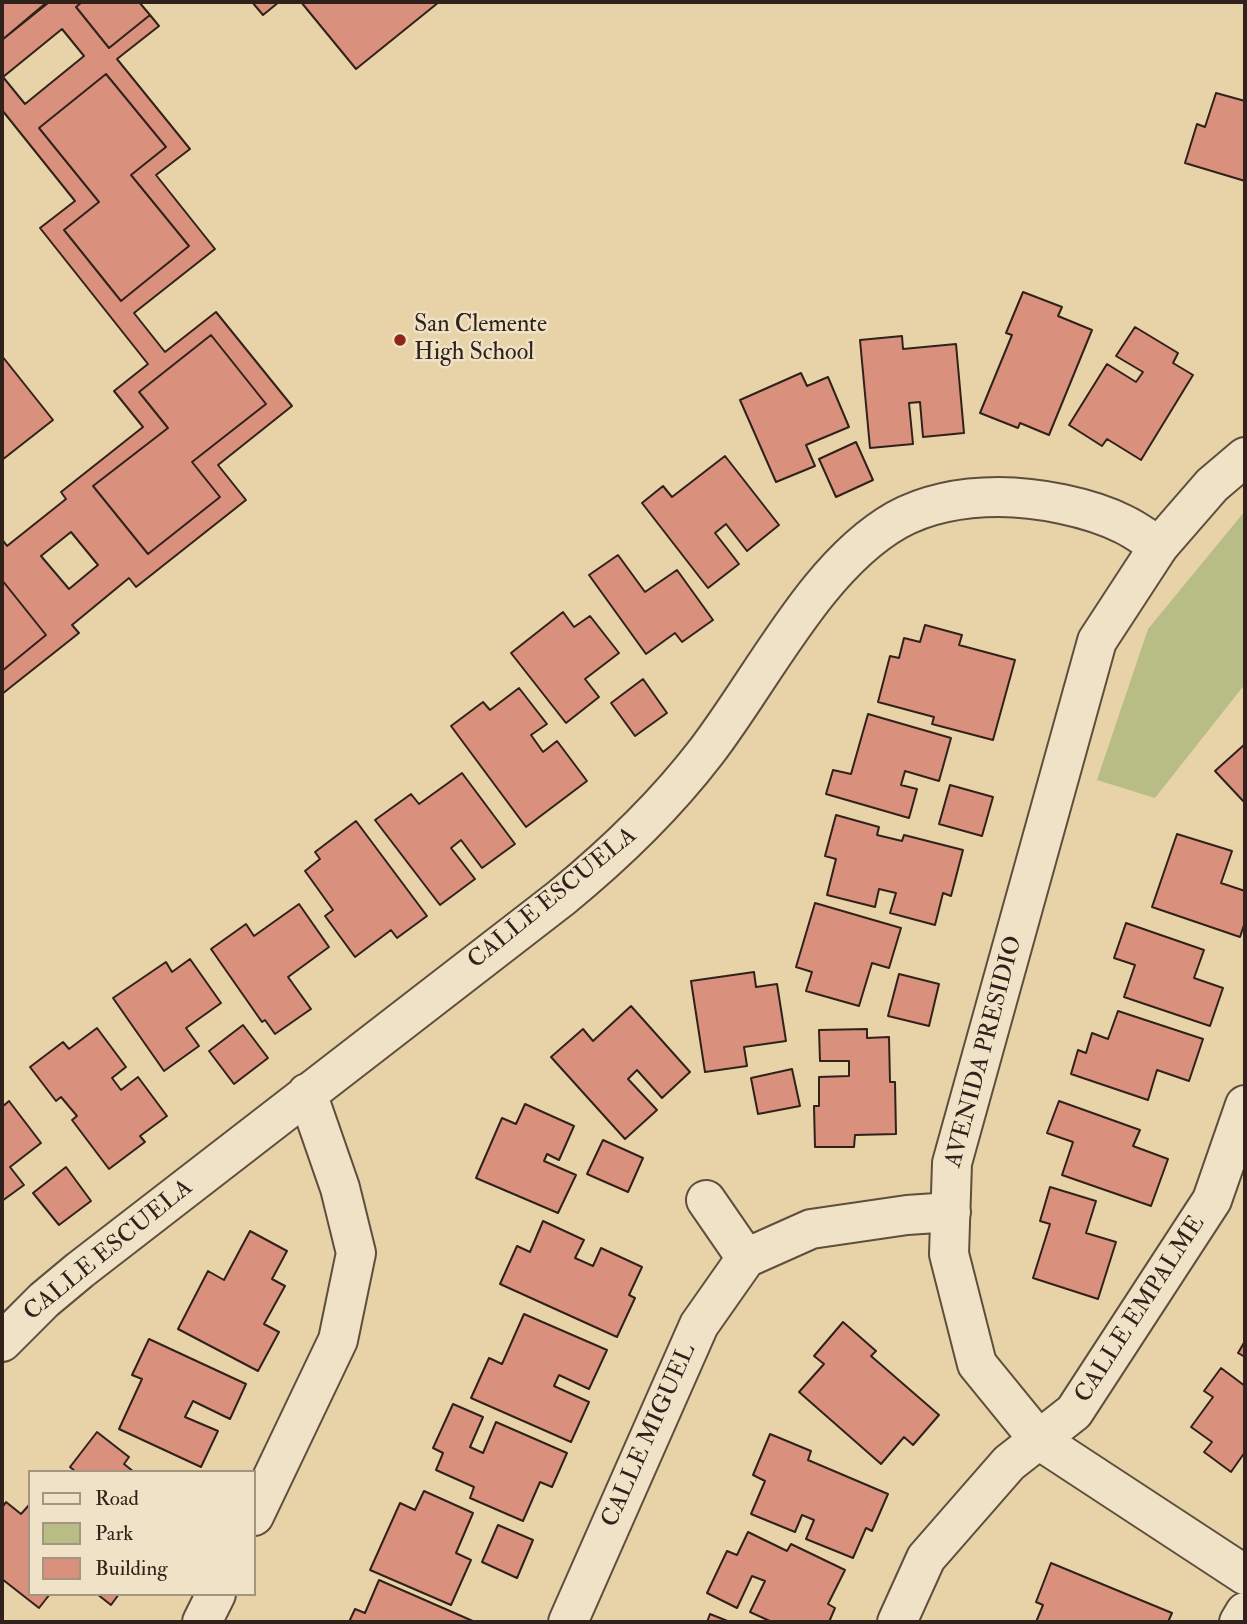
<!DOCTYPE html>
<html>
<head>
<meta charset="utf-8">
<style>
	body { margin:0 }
	#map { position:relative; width:1247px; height:1624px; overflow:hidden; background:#e7d3a7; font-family:"IM FELL Double Pica",serif }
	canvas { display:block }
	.frame { position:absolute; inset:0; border:4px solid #30221a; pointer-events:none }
	.legend { position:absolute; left:28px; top:1470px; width:228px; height:126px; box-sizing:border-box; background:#efe2c6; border:2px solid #a39581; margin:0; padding:9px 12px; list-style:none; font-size:21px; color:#30221a }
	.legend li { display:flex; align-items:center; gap:14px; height:35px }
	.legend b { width:35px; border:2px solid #a39581 }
</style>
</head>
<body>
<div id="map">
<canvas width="1247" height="1624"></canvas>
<div class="frame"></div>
<ul class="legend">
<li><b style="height:9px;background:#efe2c6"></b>Road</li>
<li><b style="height:19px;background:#b8bc85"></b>Park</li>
<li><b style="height:19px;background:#d9907d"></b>Building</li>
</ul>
</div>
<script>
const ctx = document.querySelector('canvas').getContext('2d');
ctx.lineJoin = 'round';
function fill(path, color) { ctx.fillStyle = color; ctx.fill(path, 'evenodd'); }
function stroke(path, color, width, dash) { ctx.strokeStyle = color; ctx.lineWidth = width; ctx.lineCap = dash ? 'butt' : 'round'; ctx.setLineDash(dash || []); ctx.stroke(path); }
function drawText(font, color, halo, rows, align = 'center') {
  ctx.font = font + ' "IM FELL Double Pica",serif'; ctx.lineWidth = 5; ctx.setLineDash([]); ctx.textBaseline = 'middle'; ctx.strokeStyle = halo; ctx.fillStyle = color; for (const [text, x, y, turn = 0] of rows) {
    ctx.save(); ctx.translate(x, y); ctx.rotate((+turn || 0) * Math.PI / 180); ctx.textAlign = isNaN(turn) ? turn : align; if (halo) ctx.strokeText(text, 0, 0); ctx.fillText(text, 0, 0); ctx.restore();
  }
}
fill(new Path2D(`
	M1245,511V684L1155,798L1097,780L1148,629Z`), '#b8bc85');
const building = new Path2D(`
	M2,2H47L48,3L2,40Z
	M47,2H82L76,7L109,48L150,15L159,26L117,59L190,149L156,175L215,249L134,313L165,352L216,312L292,406L218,465L246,500L136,587L129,578L72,625L79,633L2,694V671L46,635L2,580V539L7,546L66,499L61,492L143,427L114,391L148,364L40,228L75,201L2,110V40ZM62,29L84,56L25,104L3,77ZM106,74L166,147L131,175L189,246L121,301L64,230L99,202L39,128ZM211,335L266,404L192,462L220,497L148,554L93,486L168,428L139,392ZM71,532L98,565L69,589L41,556Z
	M82,2H139L150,15L109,48L76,7Z
	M252,2H279L263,15Z
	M301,2H439L356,69Z
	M106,74L166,147L131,175L189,246L121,301L64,230L99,202L39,128Z
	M1216,93L1245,101V181L1185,163L1197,124L1205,127Z
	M1023,292L1062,307L1058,316L1092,330L1049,435L1020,423L1018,428L980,413L1012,335L1006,333Z
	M1135,327L1178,353L1173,363L1193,375L1141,460L1107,439L1102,446L1069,425L1107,364L1136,382L1143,372L1116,356Z
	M211,335L266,404L192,462L220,497L148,554L93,486L168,428L139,392Z
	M902,336L903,349L956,344L964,433L923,437L920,402L909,403L913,444L870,448L860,340Z
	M2,356L53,420L2,460Z
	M801,373L807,386L828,377L849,427L806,445L815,466L776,482L740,400Z
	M856,442L873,480L836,497L819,459Z
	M725,456L779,525L747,551L726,524L715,533L739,564L708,588L642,503L663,486L672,497Z
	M618,555L645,592L677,570L713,620L682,642L675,633L646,654L589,575Z
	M2,580L46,635L2,671Z
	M563,612L574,627L590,616L619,653L585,679L599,697L566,723L511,653Z
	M925,625L962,635L959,645L1015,660L993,740L932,724L934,717L878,702L890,656L899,658L904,638L920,642Z
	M643,679L667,713L635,736L611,703Z
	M519,688L547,724L531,735L543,752L557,741L587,781L526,827L451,726L483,702L490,710Z
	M868,714L951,738L939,781L905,771L901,785L917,789L909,818L826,794L833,770L851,774Z
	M1245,744V803L1215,771Z
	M462,773L515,844L482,868L461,840L451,848L475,879L440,905L375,820L411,794L419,804Z
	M950,785L993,797L982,836L939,824Z
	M836,815L879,827L877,835L902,841L904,835L963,850L951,896L943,893L935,925L890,913L896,893L879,889L875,907L827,895L836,859L825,856Z
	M356,821L427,916L397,938L391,930L355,957L325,916L333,910L305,871L320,859L315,852Z
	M1177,834L1232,851L1221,883L1245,891V922L1240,937L1152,907Z
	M815,903L901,928L889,968L872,963L859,1006L806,991L812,972L796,967Z
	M299,904L329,947L288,977L311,1009L275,1034L265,1020L262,1022L211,949L246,924L254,936Z
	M1126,923L1204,950L1194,978L1223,988L1210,1026L1124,997L1135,965L1114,958Z
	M190,959L221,1003L186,1028L199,1046L164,1071L113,998L166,962L172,972Z
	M754,972L756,987L777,984L786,1041L744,1047L747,1066L705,1072L691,981Z
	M899,974L939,984L929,1026L888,1016Z
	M631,1006L690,1072L662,1098L637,1070L628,1079L657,1110L625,1139L551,1057L583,1029L593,1041Z
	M1118,1011L1203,1039L1189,1081L1157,1070L1148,1100L1071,1074L1078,1050L1086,1053L1092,1033L1108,1039Z
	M243,1025L268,1058L234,1084L209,1051Z
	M97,1028L126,1067L112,1078L121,1090L138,1077L167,1116L140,1136L145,1142L109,1169L72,1120L77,1116L61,1097L56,1101L30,1067L63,1042L69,1049Z
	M867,1029V1038L889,1037L890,1082H895L896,1134L855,1135L854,1147H815L814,1106H819V1077L849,1076V1061H820L819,1030Z
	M792,1069L800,1106L758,1114L751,1078Z
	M9,1101L41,1143L10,1167L24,1185L2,1201V1107Z
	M1059,1101L1140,1130L1133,1146L1168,1159L1151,1206L1062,1175L1073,1142L1047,1133Z
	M525,1104L574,1126L559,1160L547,1154L544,1161L576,1175L558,1213L476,1178L502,1118L516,1124Z
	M603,1140L643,1158L628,1192L587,1174Z
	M66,1167L91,1201L59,1225L33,1193Z
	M1050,1187L1096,1201L1086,1233L1116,1242L1098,1299L1033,1278L1050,1224L1040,1221Z
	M543,1221L584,1240L575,1258L593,1266L601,1248L642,1267L629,1295L635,1298L617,1337L500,1284L517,1246L530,1252Z
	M250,1231L287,1251L272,1279L285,1286L264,1324L279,1332L258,1371L178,1329L208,1271L224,1280Z
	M524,1314L607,1350L589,1389L559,1375L554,1386L589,1402L571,1442L471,1398L489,1358L502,1364Z
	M843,1322L876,1351L871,1356L939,1415L913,1445L904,1437L881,1464L799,1392L824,1364L814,1356Z
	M149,1339L246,1384L230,1419L193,1401L185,1417L218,1431L201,1467L119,1429L142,1379L132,1375Z
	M1245,1341V1357L1238,1353Z
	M1221,1368L1245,1386V1452L1231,1472L1204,1452L1212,1442L1191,1427L1213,1397L1204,1391Z
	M453,1404L483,1417L470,1447L483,1453L496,1422L567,1453L552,1487L540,1482L523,1521L470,1498L474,1487L436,1470L443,1453L433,1448Z
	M97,1432L129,1457L124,1464L134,1472H76L70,1467Z
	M770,1434L811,1451L808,1460L888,1494L872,1531L866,1528L853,1558L806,1539L814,1520L802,1515L795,1532L751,1514L765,1481L753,1475Z
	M424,1491L473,1513L456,1553L471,1560L451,1605L370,1570L400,1503L415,1510Z
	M6,1502L21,1514L30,1504V1594H50L39,1608L2,1579V1508Z
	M498,1525L533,1540L517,1578L482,1562Z
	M748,1532L787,1551L791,1544L845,1570L828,1604L835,1608L829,1622H772L750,1612L765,1581L752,1576L737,1608L707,1593L727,1551L737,1555Z
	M1051,1563L1172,1613L1168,1622H1036L1043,1605L1036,1602Z
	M379,1580L475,1622H349L355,1609L365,1613Z
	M97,1594H119L111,1605Z
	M710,1614L730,1622H707Z`);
fill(building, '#d9907d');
stroke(building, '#30221a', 2);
const minor = new Path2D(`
	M706,1200L746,1258
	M2,1342L44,1300L80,1270L561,898C616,853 663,808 706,752C763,678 816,566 897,520C928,503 965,497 999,497C1037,497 1089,507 1123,524C1136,530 1147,539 1159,546
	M254,1516L338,1340L356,1253L340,1188L307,1093
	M202,1622L216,1594
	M897,1622L926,1558L1009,1463L1074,1412L1212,1200L1245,1105
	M1239,1622L1245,1612`);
const tertiary = new Path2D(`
	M1245,457L1212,485L1159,546L1097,641L952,1163L949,1254L977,1364L1039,1440L1245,1575
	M568,1622L699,1325L746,1258L811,1229L907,1215L951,1212`);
stroke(minor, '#5e4e3d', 42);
stroke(tertiary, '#5e4e3d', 42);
stroke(minor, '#efe2c6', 38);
stroke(tertiary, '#efe2c6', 38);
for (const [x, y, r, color] of [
	[400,340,7,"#8f2418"]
]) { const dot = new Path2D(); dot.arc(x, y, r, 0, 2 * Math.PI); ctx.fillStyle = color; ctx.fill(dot); stroke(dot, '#efe2c6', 2.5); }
drawText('24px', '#30221a', '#efe2c6', [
	["San Clemente",414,326],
	["High School",414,354]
], 'left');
drawText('24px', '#30221a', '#efe2c6', [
	["CALLE ESCUELA",553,899,-39],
	["AVENIDA PRESIDIO",985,1052,-75],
	["CALLE ESCUELA",109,1251,-39],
	["CALLE EMPALME",1141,1310,-57],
	["CALLE MIGUEL",650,1436,-66]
]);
</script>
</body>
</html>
